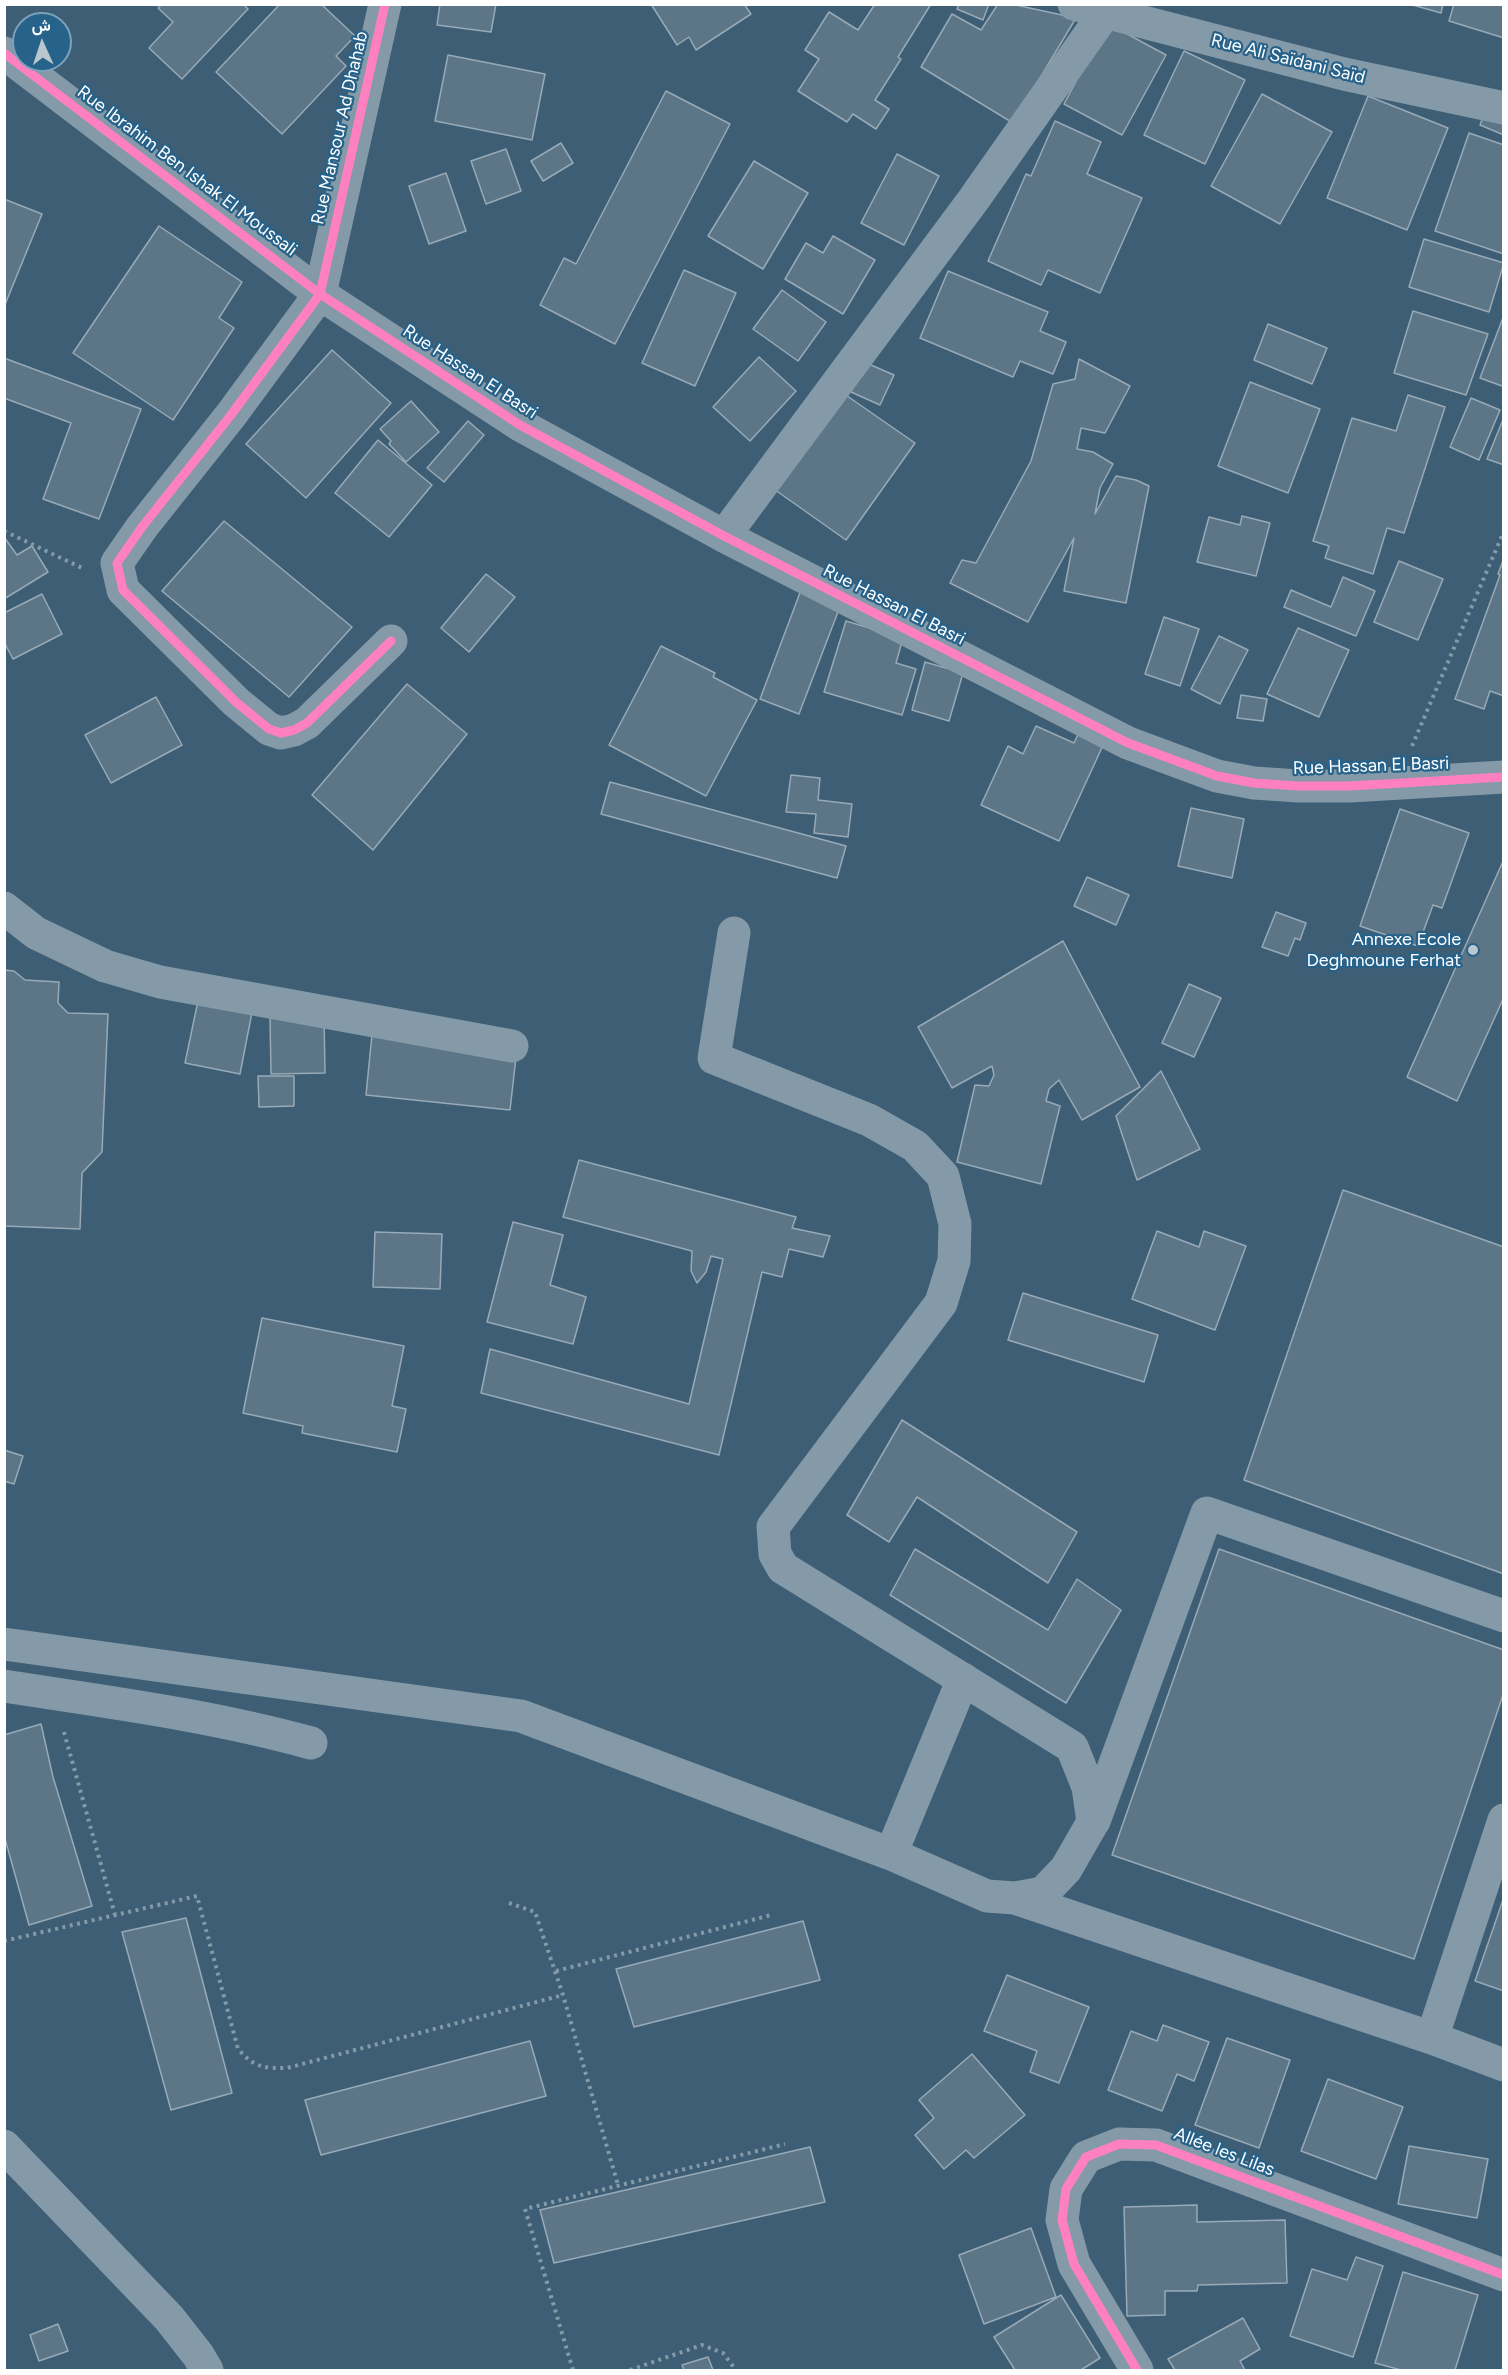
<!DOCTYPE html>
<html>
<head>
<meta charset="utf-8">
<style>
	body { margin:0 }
	#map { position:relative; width:1508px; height:2375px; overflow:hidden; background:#3d5e74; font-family:Figtree,Vazirmatn,sans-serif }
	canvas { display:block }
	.frame { position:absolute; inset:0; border:6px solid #fff; pointer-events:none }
	.north { position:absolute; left:12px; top:12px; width:60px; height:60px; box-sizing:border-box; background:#27628a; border:2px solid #7da1b9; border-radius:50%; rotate:357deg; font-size:16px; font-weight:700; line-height:24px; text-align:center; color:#fff }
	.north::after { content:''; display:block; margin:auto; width:21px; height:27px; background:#bbc7ce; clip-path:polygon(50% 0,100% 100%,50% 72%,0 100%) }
</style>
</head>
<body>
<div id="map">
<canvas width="1508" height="2375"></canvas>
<div class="frame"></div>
<div class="north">ش</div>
</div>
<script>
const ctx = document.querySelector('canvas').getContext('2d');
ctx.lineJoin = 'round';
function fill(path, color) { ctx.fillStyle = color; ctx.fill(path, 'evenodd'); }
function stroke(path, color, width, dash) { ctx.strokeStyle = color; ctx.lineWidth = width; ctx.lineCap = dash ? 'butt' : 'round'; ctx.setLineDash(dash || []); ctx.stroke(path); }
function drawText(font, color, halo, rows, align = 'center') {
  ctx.font = font + ' Figtree,sans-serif'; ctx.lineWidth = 4.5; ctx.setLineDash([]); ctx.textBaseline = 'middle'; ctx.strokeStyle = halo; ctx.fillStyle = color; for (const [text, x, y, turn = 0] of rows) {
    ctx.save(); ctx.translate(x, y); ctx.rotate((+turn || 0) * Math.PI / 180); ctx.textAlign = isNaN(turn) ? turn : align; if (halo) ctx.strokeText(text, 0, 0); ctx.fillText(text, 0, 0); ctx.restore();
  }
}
const building = new Path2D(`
	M162,4H243L248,9L182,79L149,48L173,22L158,8Z
	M280,4H321L355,36L336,56L346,66L282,134L216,72Z
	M440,4H496L491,32L437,25Z
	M651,4H744L751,14L696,50L689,37L677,45Z
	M875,4H931L898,57L901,59L875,100L889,109L876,129L853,114L847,122L798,91L819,59L805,50L829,12L858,30Z
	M959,4H989L983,20L957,9Z
	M998,4H1011L1076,18L1013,123L921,67L952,14L981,30Z
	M1409,4H1443L1441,13Z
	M1454,4H1504V38L1449,21Z
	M1107,23L1166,55L1122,135L1064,104Z
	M1184,51L1245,80L1205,164L1144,135Z
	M448,55L545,74L532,140L435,121Z
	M666,91L730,124L615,344L540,305L564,258L576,264Z
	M1262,94L1332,132L1280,224L1211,186Z
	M1368,96L1448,128L1407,230L1327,198Z
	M1485,111L1504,119V135L1480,125Z
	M1055,121L1101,142L1087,174L1142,198L1100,293L1048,270L1041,285L988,261L1026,174L1031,176Z
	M1469,133L1504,145V254L1435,231Z
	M561,143L573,163L543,181L531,161Z
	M506,149L521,191L486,204L471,161Z
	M897,154L939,176L904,245L861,223Z
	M754,161L808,193L763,269L708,236Z
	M446,173L466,231L429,244L409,186Z
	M4,199L42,214L4,307Z
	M159,226L242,282L219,318L234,328L173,420L73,353Z
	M833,236L875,260L843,314L785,279L806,243L823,253Z
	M1424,239L1504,263L1489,312L1409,287Z
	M684,270L736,293L695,386L642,363Z
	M948,271L1048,312L1040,331L1066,342L1053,374L1020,361L1013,377L920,338Z
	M782,290L826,322L798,361L753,329Z
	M1413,311L1488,334L1466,395L1394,373Z
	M1504,315V382L1502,386L1480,378Z
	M1268,324L1327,348L1312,384L1254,360Z
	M332,350L391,403L306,498L246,444Z
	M759,357L796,391L750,441L713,407Z
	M4,358L141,409L99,519L43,499L71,423L4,398Z
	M1079,359L1130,386L1105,433L1081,428L1077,449L1093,452L1113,464L1100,488L1095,514L1116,476L1136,480L1149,486L1126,603L1064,591L1074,538L1028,622L950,583L962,560L976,563L1031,461L1053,384L1075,379Z
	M864,362L894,375L880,405L851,392Z
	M1250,382L1320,409L1288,493L1218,466Z
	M840,391L915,443L846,540L771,487Z
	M1408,395L1445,407L1404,533L1387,528L1373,574L1325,558L1329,546L1313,541L1352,418L1396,431Z
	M1471,398L1500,410L1479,460L1450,447Z
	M411,401L439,432L406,462L389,444L391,441L380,429Z
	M1504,417V465L1487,459Z
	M468,421L484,435L444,482L427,468Z
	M378,440L432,485L389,537L335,493Z
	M1242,516L1270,523L1256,576L1197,562L1209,517L1240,525Z
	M224,521L352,627L289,697L162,591Z
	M4,537L17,555L32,546L48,572L4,599Z
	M1504,558V696L1490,691L1484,709L1455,699L1500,575L1498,574Z
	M1399,561L1443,579L1418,640L1374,622Z
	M486,574L515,597L469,652L441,628Z
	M1343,577L1375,591L1356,636L1284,607L1291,590L1331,607Z
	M801,590L841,604L799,714L760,699Z
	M42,594L62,634L13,659L4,642V613Z
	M1164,617L1199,629L1180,686L1145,674Z
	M846,621L903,638L896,663L916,669L902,715L824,692Z
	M1298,628L1349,650L1319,717L1267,694Z
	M1219,636L1248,650L1220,704L1191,689Z
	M661,646L715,673L713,677L757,700L706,796L609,745Z
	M925,662L963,673L949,721L912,710Z
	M407,684L467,734L373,850L312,795Z
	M1241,695L1267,699L1263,721L1237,718Z
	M156,697L182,745L111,783L85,735Z
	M1036,726L1074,743L1080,730L1105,741L1059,841L981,805L1008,746L1023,754Z
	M791,775L820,778L818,800L852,804L848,837L814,833L816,814L786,812Z
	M610,782L846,846L837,878L601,814Z
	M1191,808L1244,819L1232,878L1178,866Z
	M1400,809L1469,833L1442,908L1433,905L1418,946L1360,926Z
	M1504,859V997L1457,1101L1407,1077Z
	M1087,877L1129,895L1116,925L1074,906Z
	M1276,912L1306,923L1300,940L1295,938L1288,956L1262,947Z
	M1063,941L1140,1087L1082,1120L1059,1080L1049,1089L1046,1101L1060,1106L1041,1184L957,1162L975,1085L989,1086L994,1075L992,1066L952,1088L918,1027Z
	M4,970L14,971L25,980L59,982L58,1003L68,1013L108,1014L102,1152L82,1173L80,1229L4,1226Z
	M1189,984L1221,998L1194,1057L1162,1043Z
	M199,996L253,1007L240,1074L185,1063Z
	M324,1015L325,1073L271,1074L270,1016Z
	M373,1024L518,1040L510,1110L366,1095Z
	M1161,1071L1200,1149L1137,1180L1116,1116Z
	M258,1076H294V1106L259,1107Z
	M579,1160L796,1217L792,1228L830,1236L823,1257L789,1249L782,1277L762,1272L719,1455L481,1393L490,1349L689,1404L723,1259L711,1256L706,1272L697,1283L691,1271L692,1251L563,1217Z
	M1343,1190L1504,1247V1574L1244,1480Z
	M513,1222L563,1235L550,1285L586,1297L573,1344L487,1322Z
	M1157,1231L1199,1247L1204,1231L1246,1246L1215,1330L1132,1299Z
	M375,1232L442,1234L440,1289L373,1287Z
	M1023,1293L1158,1335L1144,1382L1008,1340Z
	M262,1318L404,1346L392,1406L406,1409L397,1452L302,1433L303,1426L243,1413Z
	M902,1420L1077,1532L1048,1583L917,1497L889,1542L847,1515Z
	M4,1450L23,1456L14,1484L4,1481Z
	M915,1549L1048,1630L1077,1579L1121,1610L1066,1703L890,1595Z
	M1219,1549L1504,1650V1692L1414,1959L1112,1855Z
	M41,1724L53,1777L92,1906L29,1925L4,1835V1735Z
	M1504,1897V1991L1475,1981Z
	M186,1918L232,2093L171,2110L122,1932Z
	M803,1921L820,1980L634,2027L616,1969Z
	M1007,1975L1089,2007L1059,2083L1030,2072L1037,2051L984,2031Z
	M1163,2025L1209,2042L1194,2081L1177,2074L1162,2111L1108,2090L1131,2031L1157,2041Z
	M1227,2038L1290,2060L1259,2148L1195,2125Z
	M530,2041L546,2096L321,2155L305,2100Z
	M972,2054L1025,2115L974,2158L966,2150L944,2169L915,2135L934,2118L919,2100Z
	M1328,2079L1403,2107L1376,2179L1301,2151Z
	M1409,2146L1488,2159L1477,2218L1398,2204Z
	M810,2147L825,2202L554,2263L540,2210Z
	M1197,2205V2222L1285,2220L1287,2283L1198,2285L1197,2291H1165V2315L1127,2316L1124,2207Z
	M1031,2228L1056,2297L984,2324L959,2255Z
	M1356,2257L1383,2266L1353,2357L1290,2336L1312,2269L1347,2280Z
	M1403,2272L1478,2295L1455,2370H1401L1375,2363Z
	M1061,2295L1100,2358L1081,2370H1015L994,2337Z
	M1243,2318L1260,2349L1240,2361L1245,2370H1175L1168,2359Z
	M58,2324L68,2351L39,2361L30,2335Z
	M708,2357L713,2370H684L682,2365Z`);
fill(building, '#5c7687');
stroke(building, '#98aab7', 1.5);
stroke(new Path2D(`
	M4,531L82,568
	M1412,746L1504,531
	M64,1732L115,1915
	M509,1903L535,1912L563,1995L618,2185
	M4,1941L197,1896L238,2049C255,2068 263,2068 287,2068L563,1995
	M556,1971L771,1915
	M573,2370L525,2209L785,2144
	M630,2370L702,2345L723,2353L736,2370`), '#849aa8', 4, [3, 4.5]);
stroke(new Path2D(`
	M385,4L320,294L231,415L142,527L117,563L123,590L236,702L269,729L281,733L294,730L307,723L391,641
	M1074,4L1344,74L1504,108
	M4,53L320,294L520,425L724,536L1128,743L1217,776L1254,783L1298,786H1350L1504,777
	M724,536L974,199L1111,4
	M4,908L36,933L105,966L160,982L512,1046
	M4,1644L521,1716L891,1854L987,1896L1015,1898L1043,1893L1066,1869L1093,1822L1088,1787L1072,1747L783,1568L775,1554L773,1527L941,1303L954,1261L955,1224L943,1176L915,1146L869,1120L714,1058L734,933
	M4,1686C107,1702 210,1715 311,1743
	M1094,1821L1207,1513L1504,1616
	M891,1854L963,1679
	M1015,1898L1432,2038L1504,2065
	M1432,2038L1504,1820
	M4,2146L169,2318L198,2355L207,2370
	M1137,2370L1074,2264L1062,2220L1066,2189L1086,2157L1119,2144L1156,2145L1504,2275`), '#849aa8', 33);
stroke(new Path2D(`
	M385,4L320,294L231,415L142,527L117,563L123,590L236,702L269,729L281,733L294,730L307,723L391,641
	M4,53L320,294L520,425L724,536L1128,743L1217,776L1254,783L1298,786H1350L1504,777
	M1137,2370L1074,2264L1062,2220L1066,2189L1086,2157L1119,2144L1156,2145L1504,2275`), '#ff80c0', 9);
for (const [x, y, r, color] of [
	[1473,950,6,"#bbc7ce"]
]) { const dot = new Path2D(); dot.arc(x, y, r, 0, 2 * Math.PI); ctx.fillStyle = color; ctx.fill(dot); stroke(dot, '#27628a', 2); }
drawText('18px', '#fff', '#27628a', [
	["Rue Ali Saïdani Saïd",1288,59,14],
	["Rue Mansour Ad Dhahab",340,128,-77],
	["Rue Ibrahim Ben Ishak El Moussali",187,171,37],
	["Rue Hassan El Basri",470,372,33],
	["Rue Hassan El Basri",894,605,27],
	["Rue Hassan El Basri",1371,766,-2],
	["Allée les Lilas",1224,2152,21]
]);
drawText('18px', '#fff', '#27628a', [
	["Annexe Ecole",1461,940],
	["Deghmoune Ferhat",1461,961]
], 'right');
</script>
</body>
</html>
